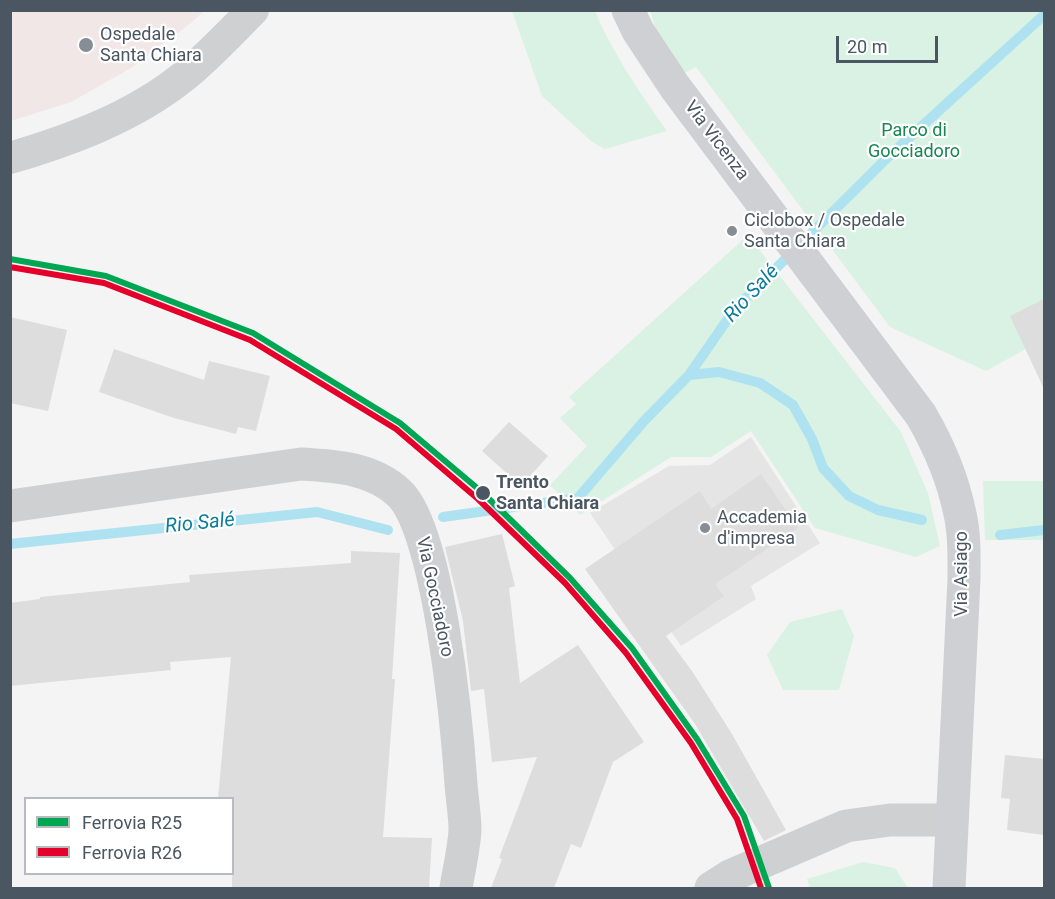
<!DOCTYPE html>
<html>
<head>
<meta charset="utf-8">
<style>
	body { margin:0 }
	#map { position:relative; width:1055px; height:899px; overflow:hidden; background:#f4f4f4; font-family:Roboto,sans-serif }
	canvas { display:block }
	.frame { position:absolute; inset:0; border:12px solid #4a5661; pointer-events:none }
	.legend { position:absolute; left:24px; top:797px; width:210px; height:78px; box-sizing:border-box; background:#fff; border:2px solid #b7bbc0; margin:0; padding:8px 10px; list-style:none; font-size:18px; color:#4a5661 }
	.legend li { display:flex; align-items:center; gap:12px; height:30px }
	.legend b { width:30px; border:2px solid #b7bbc0 }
	.scale { position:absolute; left:836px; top:36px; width:102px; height:27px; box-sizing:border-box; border:3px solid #4a5661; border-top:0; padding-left:8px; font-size:18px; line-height:21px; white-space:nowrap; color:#4a5661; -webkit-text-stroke:4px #fff; paint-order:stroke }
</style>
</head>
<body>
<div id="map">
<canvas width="1055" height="899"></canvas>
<div class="frame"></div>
<ul class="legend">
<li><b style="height:8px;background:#00a651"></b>Ferrovia R25</li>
<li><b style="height:8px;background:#e4002b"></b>Ferrovia R26</li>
</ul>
<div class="scale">20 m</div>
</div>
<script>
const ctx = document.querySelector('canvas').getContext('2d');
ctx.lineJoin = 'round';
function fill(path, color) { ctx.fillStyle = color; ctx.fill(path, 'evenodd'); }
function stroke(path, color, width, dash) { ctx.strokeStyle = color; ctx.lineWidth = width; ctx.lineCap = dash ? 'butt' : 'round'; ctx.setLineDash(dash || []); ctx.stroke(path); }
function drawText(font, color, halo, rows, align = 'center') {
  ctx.font = font + ' Roboto,sans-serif'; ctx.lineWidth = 4.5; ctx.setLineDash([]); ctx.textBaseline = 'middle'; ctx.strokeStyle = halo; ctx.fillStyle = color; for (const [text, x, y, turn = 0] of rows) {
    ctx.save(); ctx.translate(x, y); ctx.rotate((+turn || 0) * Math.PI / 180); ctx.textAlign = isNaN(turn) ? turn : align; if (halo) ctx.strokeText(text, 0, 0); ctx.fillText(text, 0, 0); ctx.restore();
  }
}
fill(new Path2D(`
	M751,437L820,543L751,586L756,599L681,646L590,513L669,466L710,465Z`), '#e6e5e6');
fill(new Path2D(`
	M11,10H204V11L191,23L131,68L71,102L11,121Z`), '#f1e7e6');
fill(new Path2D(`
	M512,11H595C613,54 640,93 667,131L605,149L591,141L542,96Z
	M650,11H1044V339L986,371L890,327L696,67L678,76L659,41Z
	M748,235L901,432L928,493L940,546L916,557L815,528L751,431L711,457H671L580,515L550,485L587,446L560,418L576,404L569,397Z
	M983,481H1044V540H985Z
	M842,609L854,636L839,690H783L767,655L790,622Z
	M863,862L895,868L908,888H810L807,879Z`), '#d9f2e3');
stroke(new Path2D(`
	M689,375L719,372L760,383L793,405L812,439L823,468L849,496L878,510L922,520
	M443,517L578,498L644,421L689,375L734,310L888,157L1044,15
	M1000,535L1044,530
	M10,544L317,512L388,530`), '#aee2f0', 10);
fill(new Path2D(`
	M1044,299V389L1010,316Z
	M10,317L67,330L48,411L10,403Z
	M114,349L204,380L209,361L270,376L256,431L238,427L236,434L174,418L99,392Z
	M509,422L548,456L521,486L482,451Z
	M761,474L798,528L715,584L724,596L666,636L692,671L732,734L786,830L764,841L695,724L585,569L700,491L711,509Z
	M502,534L515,586L509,588L520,683L578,645L644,742L613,762L581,848L571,844L554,888H491L502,859L499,858L537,757L492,762L484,689L471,691L463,621L445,547Z
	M351,551L400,553L392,679H395L383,837L432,838L429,888H232V798H218L231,657L170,662L171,670L10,686V603L40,599V597L190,582L189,575L351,563Z
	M1005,755L1044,759V835L1007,830L1010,799L1001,798Z`), '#ddddde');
stroke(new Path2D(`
	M10,158C71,140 133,117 183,77C208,57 230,33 253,10`), '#ced0d2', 32);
stroke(new Path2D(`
	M10,506L301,464C336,466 372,468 399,493C439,530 457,726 461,784C462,799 465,815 465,830C464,849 459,869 456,888
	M711,888L730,876L846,826L890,820H952`), '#ced0d2', 33);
stroke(new Path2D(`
	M628,10L638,31L675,87L921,415C939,446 953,479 960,514C965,535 964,557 964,579L949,888`), '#ced0d4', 33);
stroke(new Path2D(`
	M10,259L106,276L253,333L400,423L483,493L570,578L632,648L697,739L744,816L769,888`), '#00a651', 6);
stroke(new Path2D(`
	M10,267L104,283L250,340L396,429L478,499L565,583L626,653L691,743L737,819L761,888`), '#e4002b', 6);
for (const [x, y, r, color] of [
	[86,45,8,"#868d94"],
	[732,231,6,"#868d94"],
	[483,493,8,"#4a5661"],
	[705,528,6,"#868d94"]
]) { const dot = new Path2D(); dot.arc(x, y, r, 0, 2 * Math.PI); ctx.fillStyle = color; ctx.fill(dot); stroke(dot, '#fff', 2); }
drawText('18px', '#4a5661', '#fff', [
	["Ospedale",100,35],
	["Santa Chiara",100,56],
	["Ciclobox / Ospedale",744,221],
	["Santa Chiara",744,242],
	["Accademia",717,518],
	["d'impresa",717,539]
], 'left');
drawText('18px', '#17864f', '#fff', [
	["Parco di",914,131],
	["Gocciadoro",914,152]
]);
drawText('18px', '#4a5661', '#fff', [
	["Via Vicenza",716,141,53],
	["Via Asiago",962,574,-90],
	["Via Gocciadoro",434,597,78]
]);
drawText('bold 18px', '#4a5661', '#fff', [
	["Trento",496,483],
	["Santa Chiara",496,504]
], 'left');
drawText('italic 20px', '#0c7c9b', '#fff', [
	["Rio Salé",752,294,-47],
	["Rio Salé",200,524,-6]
]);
</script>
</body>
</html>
